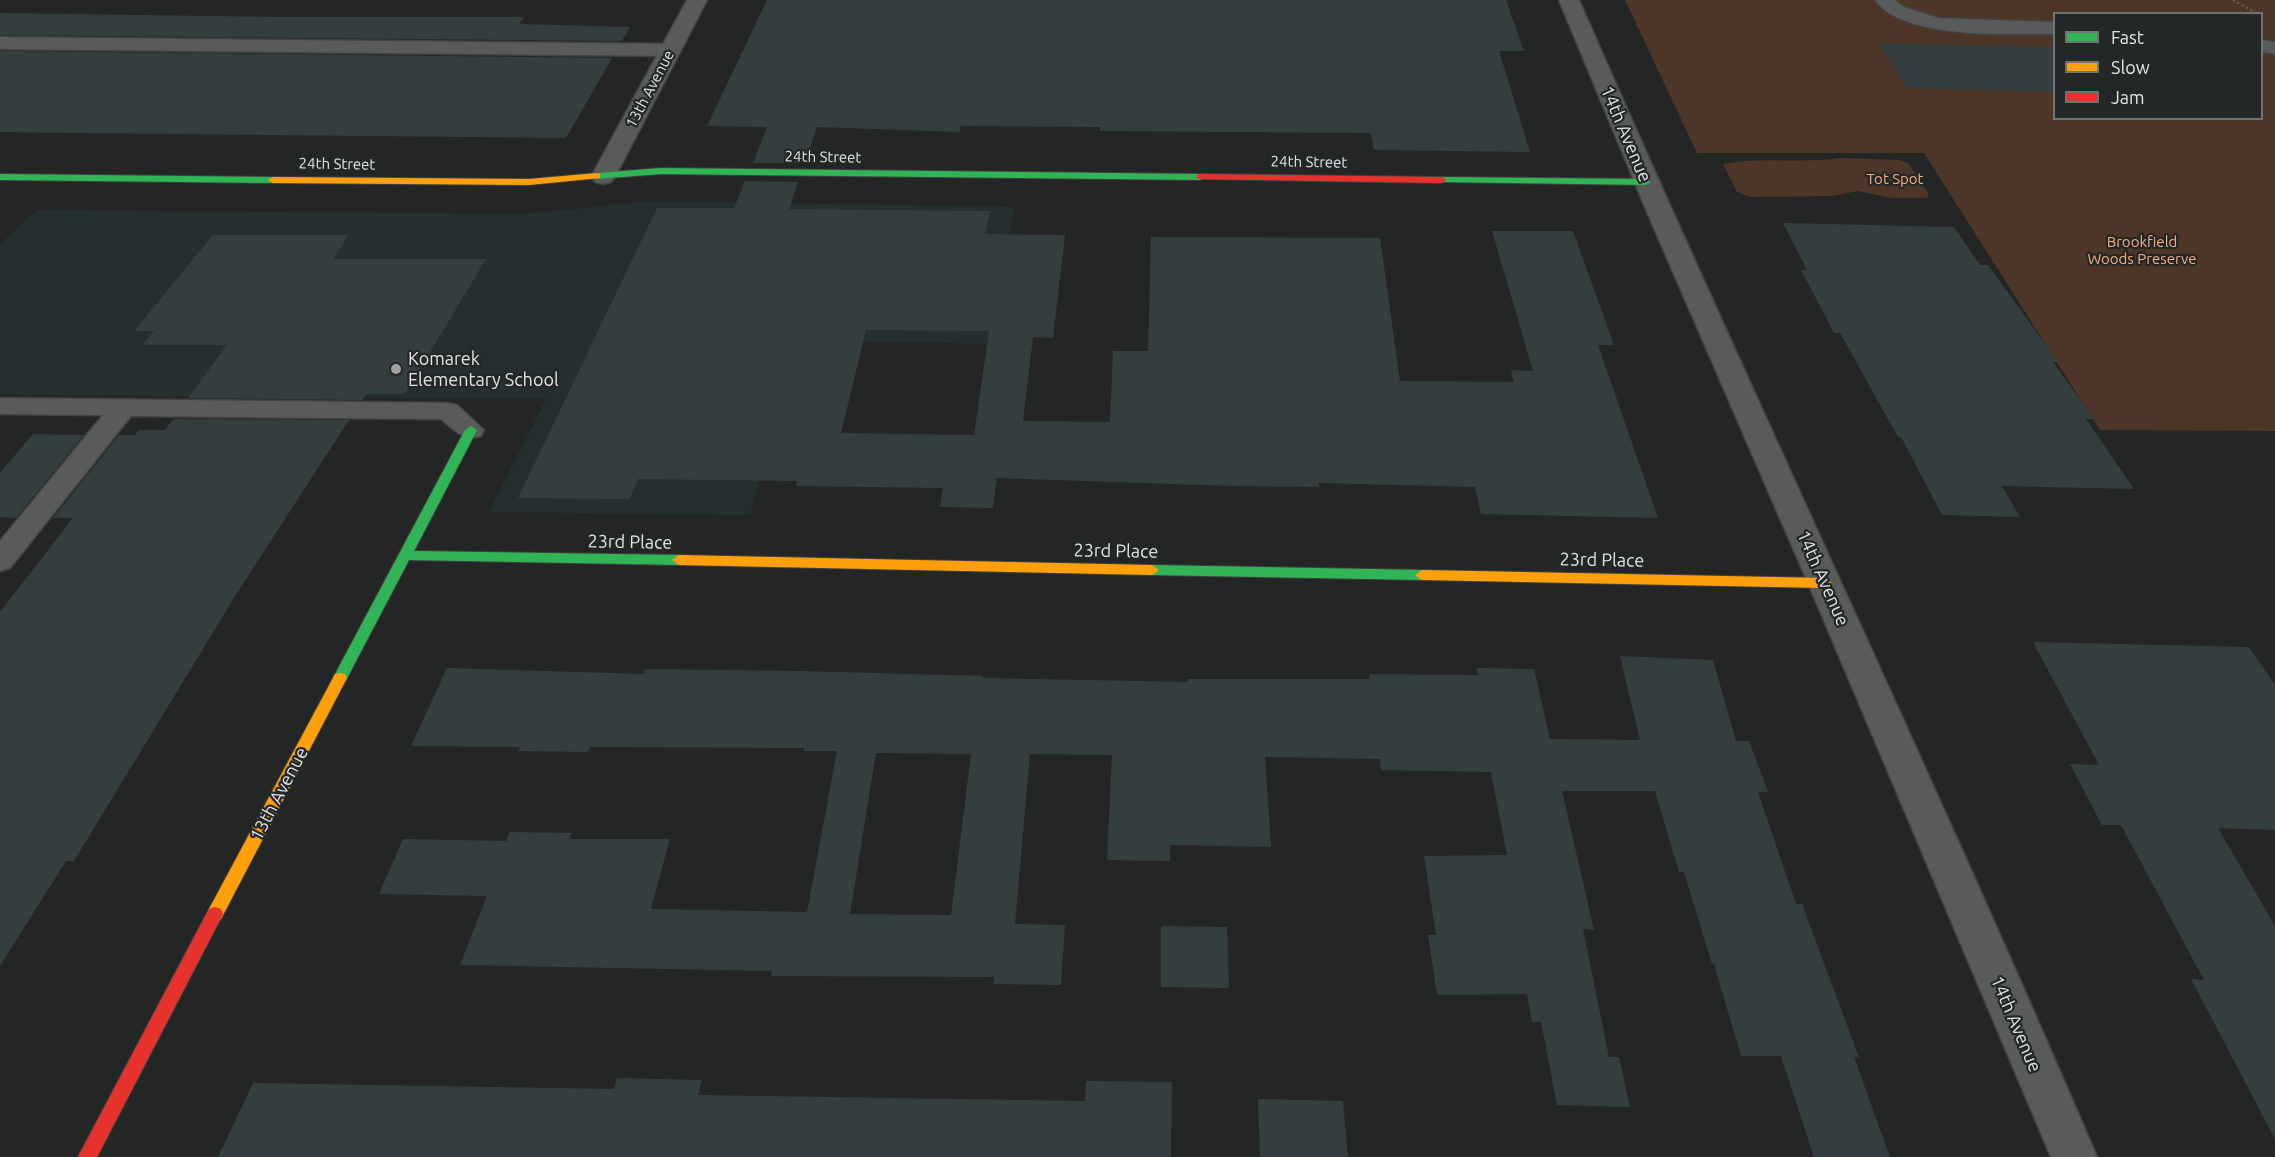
<!DOCTYPE html>
<html>
<head>
<meta charset="utf-8">
<style>
	body { margin:0 }
	#map { position:relative; width:2275px; height:1157px; overflow:hidden; background:#242626; font-family:Ubuntu,sans-serif }
	canvas { display:block }
	.legend { position:absolute; left:2053px; top:12px; width:210px; height:108px; box-sizing:border-box; background:#232727; border:2px solid #707373; margin:0; padding:8px 10px; list-style:none; font-size:18px; color:#e3e5e5 }
	.legend li { display:flex; align-items:center; gap:12px; height:30px }
	.legend b { width:30px; border:2px solid #707373 }
</style>
</head>
<body>
<div id="map">
<canvas width="2275" height="1157"></canvas>
<ul class="legend">
<li><b style="height:8px;background:#30b455"></b>Fast</li>
<li><b style="height:8px;background:#ff9f0a"></b>Slow</li>
<li><b style="height:8px;background:#e5322d"></b>Jam</li>
</ul>
</div>
<script>
const ctx = document.querySelector('canvas').getContext('2d');
ctx.lineJoin = 'round';
function fill(path, color) { ctx.fillStyle = color; ctx.fill(path, 'evenodd'); }
function stroke(path, color, width, dash) { ctx.strokeStyle = color; ctx.lineWidth = width; ctx.lineCap = dash ? 'butt' : 'round'; ctx.setLineDash(dash || []); ctx.stroke(path); }
function drawText(font, color, halo, rows, align = 'center') {
  ctx.font = font + ' Ubuntu,sans-serif'; ctx.lineWidth = 4.5; ctx.setLineDash([]); ctx.textBaseline = 'middle'; ctx.strokeStyle = halo; ctx.fillStyle = color; for (const [text, x, y, turn = 0] of rows) {
    ctx.save(); ctx.translate(x, y); ctx.rotate((+turn || 0) * Math.PI / 180); ctx.textAlign = isNaN(turn) ? turn : align; if (halo) ctx.strokeText(text, 0, 0); ctx.fillText(text, 0, 0); ctx.restore();
  }
}
fill(new Path2D(`
	M648,201L1014,207L993,344L801,340L750,515L489,512L546,399L0,395V244L36,210L523,214Z`), '#252f2f');
fill(new Path2D(`
	M1625,0H2275V431L2100,430L1924,153H1697ZM2054,14H2262V118H2054Z
	M1840,158L1899,160L1908,163L1929,194L1927,198H1892L1858,191L1832,196L1751,197L1737,192L1723,164C1762,156 1801,164 1840,158Z`), '#4d3627');
fill(new Path2D(`
	M767,0H1506L1524,51H1499L1530,152L1374,150L1371,133L1100,131V127L961,126L959,132L817,127L805,163H753L767,127L707,126Z
	M0,13L277,17H524L519,24L630,27L622,41L0,35Z
	M1878,43L2055,47V92L1907,88Z
	M0,51L612,58L566,138L74,133L0,132Z
	M745,181L798,182L789,209L990,211L985,234L1065,235L1053,338L1033,337L1023,421L1110,422L1113,351H1148L1151,237L1380,238L1400,381L1514,382L1511,370L1533,371L1492,231H1573L1614,345H1598L1658,518L1481,514L1475,487L1319,483V487L1231,486L997,478L993,508L940,507L943,488L796,486L797,481L638,479L630,499L518,498L657,208H734ZM866,330L989,331L974,435L841,433Z
	M1783,223L1954,227L1980,265H1988L2058,362H2053L2094,419H2086L2134,489L2002,486L2020,517L1942,515L1901,437H1898L1840,333H1834L1801,270H1807Z
	M213,235H349L333,259H486L405,394H366L362,400L188,398L227,345H142L154,331H134Z
	M173,419L349,420L237,593L74,861H66L0,966V612L73,518H53L119,435H135L139,430H165Z
	M33,434L84,435L16,518L0,517V473Z
	M2033,642L2249,647L2275,685V830L2218,828L2275,926V1139L2191,979L2204,980L2121,825H2102L2070,764L2099,765Z
	M1620,656L1713,660L1736,741H1749L1768,792H1758L1796,904H1802L1859,1057H1854L1890,1157H1814L1781,1056H1741L1714,964H1712L1684,872H1679L1655,791H1562L1594,930L1583,929L1609,1057H1619L1630,1107L1557,1105L1541,1022H1532L1527,994L1437,995L1428,935H1436L1424,856L1507,855L1491,772L1381,770L1380,759L1265,757L1271,847L1170,845V861L1107,860L1112,755L1030,754L1015,924L1065,925L1061,985L993,984L994,977L771,976L772,971L460,965L487,896L379,894L403,839L506,841L510,832L572,833L569,839H670L651,908L653,909L807,912L837,751H804V748L590,747L588,752L518,751L520,747L411,746L447,668L643,674L644,669L800,671L983,676V678L1188,682V679H1370L1369,674L1478,675L1477,668L1534,669L1550,739L1640,740ZM876,753L971,754L951,915L850,914Z
	M1161,926L1227,927L1229,988L1161,987Z
	M617,1078L702,1080L698,1095L1085,1101L1086,1081L1172,1082L1171,1157H218L253,1083L614,1089Z
	M1258,1099L1343,1101L1348,1157H1260Z`), '#353e3e');
const lane = new Path2D(`
	M1875,0H1895L1904,7L1939,18L2054,22V34C2010,34 1903,40 1875,0Z
	M0,37L671,44L681,50L671,56L0,49Z
	M2262,40L2275,42V54L2262,52Z
	M0,398L448,403L457,405L484,430L481,436C463,441 454,430 441,419L131,416L10,568L0,571V541L103,415L0,414Z`);
const street = new Path2D(`
	M687,0H707L615,177L611,182L603,184L595,182L591,177Z
	M1559,0H1579C1748,387 1931,769 2097,1157H2051L1808,583L1647,212Z`);
const fast = new Path2D(`
	M661,168L1200,174L1205,177L1200,180L661,174L597,179L592,176L597,173Z
	M0,174L273,177L278,180L273,183L0,180Z
	M1442,177L1646,179L1651,182L1646,185L1439,182L1437,180Z
	M471,426L477,430L414,551L679,555L686,560L679,565L409,560L345,682H335L333,678L465,430Z
	M1152,565L1422,570L1429,575L1422,580L1152,575L1145,570Z`);
const slow = new Path2D(`
	M597,173L600,174V178L529,185L273,183L268,180L273,177L529,179Z
	M679,555L1152,565L1159,570L1152,575L679,565L672,560Z
	M1422,570L1825,578L1832,583L1825,588L1422,580L1415,575Z
	M340,673L345,674L347,678L221,919L215,921L209,919L207,914L209,909L333,678L335,674Z`);
const jam = new Path2D(`
	M1200,174L1442,177L1447,180L1442,183L1197,179V175Z
	M215,907L221,909L223,914L97,1157H78L209,909Z`);
stroke(lane, '#414242', 3);
stroke(street, '#414242', 3);
stroke(fast, '#414242', 2);
stroke(slow, '#414242', 2);
stroke(jam, '#414242', 2);
stroke(new Path2D(`
	M2233,0L2256,13`), '#616363', 2, [2, 3]);
fill(lane, '#595a5a');
fill(street, '#595a5a');
fill(fast, '#30b455');
fill(slow, '#ff9f0a');
fill(jam, '#e5322d');
for (const [x, y, r, color] of [
	[396,369,6,"#a0a2a2"]
]) { const dot = new Path2D(); dot.arc(x, y, r, 0, 2 * Math.PI); ctx.fillStyle = color; ctx.fill(dot); stroke(dot, '#232727', 2); }
drawText('15px', '#e3e5e5', '#232727', [
	["13th Avenue",650,89,-62],
	["24th Street",823,157,1],
	["24th Street",1309,162,1],
	["24th Street",337,164,1]
]);
drawText('15px', '#f9ae7f', '#232727', [
	["Tot Spot",1895,179],
	["Brookfield",2142,242],
	["Woods Preserve",2142,259]
]);
drawText('18px', '#e3e5e5', '#232727', [
	["14th Avenue",1626,134,67],
	["23rd Place",630,542,1],
	["23rd Place",1116,551,1],
	["23rd Place",1602,560,1],
	["14th Avenue",1823,578,66],
	["13th Avenue",279,794,-62],
	["14th Avenue",2016,1024,67]
]);
drawText('18px', '#e3e5e5', '#232727', [
	["Komarek",408,359],
	["Elementary School",408,380]
], 'left');
</script>
</body>
</html>
